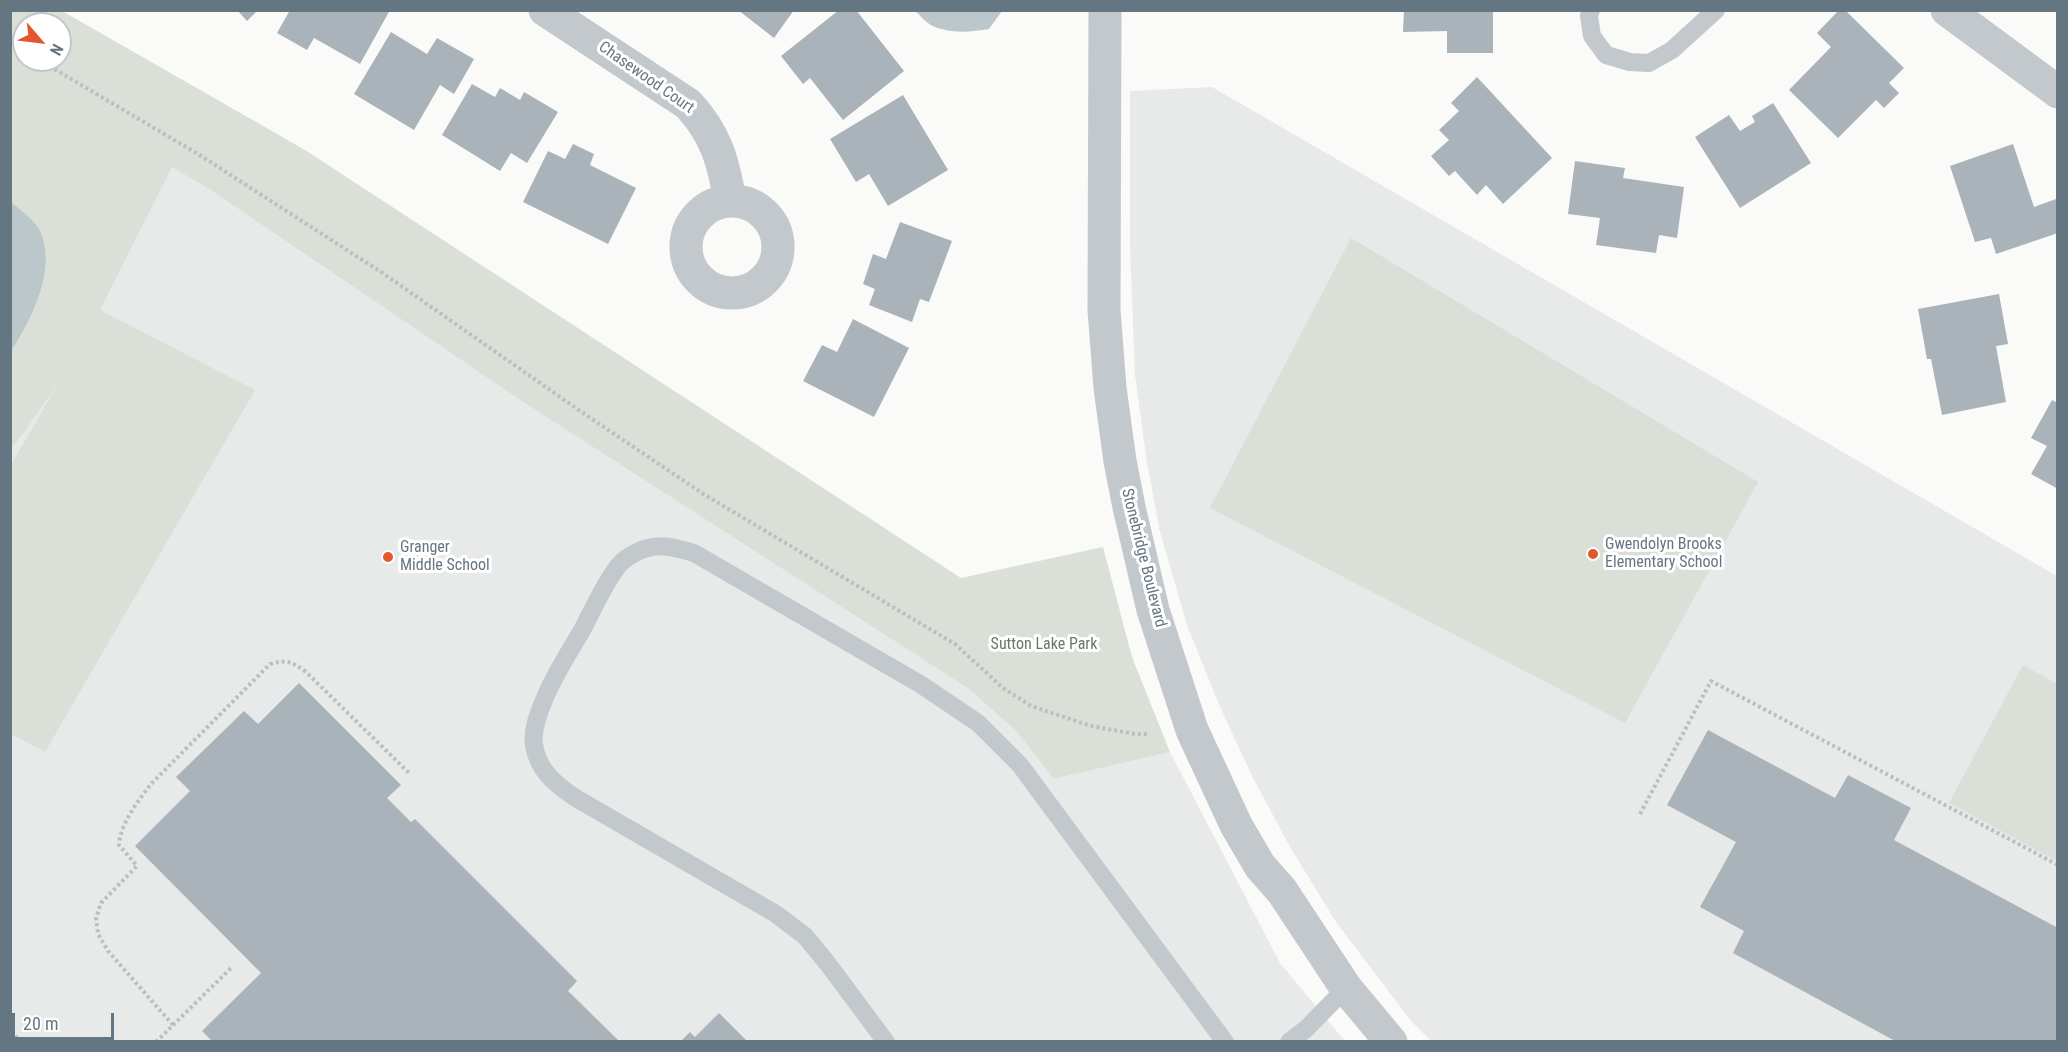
<!DOCTYPE html>
<html>
<head>
<meta charset="utf-8">
<style>
	body { margin:0 }
	#map { position:relative; width:2068px; height:1052px; overflow:hidden; background:#fafaf8; font-family:"Roboto Condensed",sans-serif }
	canvas { display:block }
	.frame { position:absolute; inset:0; border:12px solid #657683; pointer-events:none }
	.north { position:absolute; left:12px; top:12px; width:60px; height:60px; box-sizing:border-box; background:#fff; border:2px solid #c1c8cd; border-radius:50%; rotate:118deg; font-size:16px; font-weight:700; line-height:24px; text-align:center; color:#657683 }
	.north::after { content:''; display:block; margin:auto; width:21px; height:27px; background:#e4572e; clip-path:polygon(50% 0,100% 100%,50% 72%,0 100%) }
	.scale { position:absolute; left:12px; top:1013px; width:102px; height:27px; box-sizing:border-box; border:3px solid #657683; border-top:0; padding-left:8px; font-size:18px; line-height:21px; white-space:nowrap; color:#657683; -webkit-text-stroke:4px #fff; paint-order:stroke }
</style>
</head>
<body>
<div id="map">
<canvas width="2068" height="1052"></canvas>
<div class="frame"></div>
<div class="north">N</div>
<div class="scale">20 m</div>
</div>
<script>
const ctx = document.querySelector('canvas').getContext('2d');
ctx.lineJoin = 'round';
function fill(path, color) { ctx.fillStyle = color; ctx.fill(path, 'evenodd'); }
function stroke(path, color, width, dash) { ctx.strokeStyle = color; ctx.lineWidth = width; ctx.lineCap = dash ? 'butt' : 'round'; ctx.setLineDash(dash || []); ctx.stroke(path); }
function drawText(font, color, halo, rows, align = 'center') {
  ctx.font = font + ' "Roboto Condensed",sans-serif'; ctx.lineWidth = 6; ctx.setLineDash([]); ctx.textBaseline = 'middle'; ctx.strokeStyle = halo; ctx.fillStyle = color; for (const [text, x, y, turn = 0] of rows) {
    ctx.save(); ctx.translate(x, y); ctx.rotate((+turn || 0) * Math.PI / 180); ctx.textAlign = isNaN(turn) ? turn : align; if (halo) ctx.strokeText(text, 0, 0); ctx.fillText(text, 0, 0); ctx.restore();
  }
}
fill(new Path2D(`
	M1212,87L2057,576V1041H1431L1411,1021L1336,922L1290,847L1252,776L1220,707L1187,625L1160,532L1147,463L1135,375L1130,249V91Z
	M172,166L209,189L526,404L969,689L1015,730L1054,779L1170,752L1280,963L1345,1041L11,1042V449L26,430L83,343Z`), '#e8e9e9');
fill(new Path2D(`
	M11,11H62L305,150L961,578L1103,547L1132,657L1170,752L1054,779L1015,730L969,689L526,404L209,189L172,167L100,310L255,390L45,752L11,734L10,467L60,380L26,430L11,449ZM24,24H60V60H24Z
	M1351,238L1758,482L1625,723L1210,508Z
	M2023,665L2057,684V861L1949,803Z`), '#dadfd7');
fill(new Path2D(`
	M915,11H1002L989,29C971,32 951,34 933,26C926,23 920,15 915,11Z
	M11,202C21,211 38,222 42,236C55,273 31,320 11,351Z`), '#bbc7cb');
fill(new Path2D(`
	M237,10H258L247,21Z
	M290,10H390L360,64L314,38L307,50L277,33Z
	M738,10H794L774,38Z
	M839,10H856L904,71L843,120L810,78L803,84L781,56Z
	M1404,10H1493V53H1447V31L1403,32Z
	M1839,10H1845L1904,68L1889,83L1899,93L1884,108L1876,100L1838,138L1789,90L1831,47L1817,33Z
	M391,32L427,54L437,38L474,59L454,94L440,85L414,130L354,94Z
	M1477,77L1552,158L1503,204L1486,185L1477,195L1455,171L1449,176L1431,156L1449,140L1439,130L1459,111L1451,103Z
	M472,84L495,97L500,88L520,100L524,92L558,112L527,163L511,153L500,171L442,135Z
	M903,95L948,170L888,206L869,174L856,182L830,139Z
	M1773,103L1811,163L1740,208L1695,137L1729,115L1740,131L1755,122L1752,116Z
	M573,144L594,154L590,165L636,188L608,244L523,202L548,151L565,159Z
	M2013,144L2034,207L2056,199L2058,204V233L1996,254L1991,238L1975,242L1950,166Z
	M1575,161L1625,168L1623,178L1684,187L1677,238L1659,235L1656,253L1596,245L1600,218L1568,214Z
	M900,222L952,241L929,302L920,299L912,322L869,305L875,289L863,284L873,254L886,259Z
	M1999,294L2008,344L1996,346L2006,402L1942,415L1931,359H1927L1918,309Z
	M853,319L909,348L874,417L803,381L822,345L837,352Z
	M2052,400L2058,403V489L2031,474L2047,446L2031,438Z
	M299,683L401,785L387,798L411,822L415,819L577,981L568,991L620,1042H213L202,1031L261,973L135,846L190,791L176,777L244,711L258,724Z
	M1708,730L1835,798L1848,775L1911,808L1894,840L2058,928V1042H1897L1733,953L1744,931L1700,907L1736,842L1667,805Z
	M719,1013L748,1042H680L690,1032L695,1037Z`), '#aab3b9');
stroke(new Path2D(`
	M10,43L24,51
	M39,60L198,154L384,274L583,413L705,495L955,644L1003,688L1031,706L1091,726L1135,734H1147
	M1640,814L1711,681L2058,865
	M173,1025L108,951L98,934L96,918L101,903L137,866L119,845C120,824 138,801 151,784L270,664C286,659 293,662 306,672L410,774
	M10,1033L24,1042
	M156,1042L232,967`), '#bbbfc2', 4, [3, 3]);
stroke(new Path2D(`
	M1591,10L1589,16L1592,36L1606,55L1630,62L1649,63L1672,50L1716,10
	M886,1042L828,964L805,936L776,914L574,797C554,783 538,770 534,745C532,730 538,714 544,700C553,677 568,654 581,632C593,610 603,585 619,565C623,560 631,555 637,552C657,542 674,547 694,553L920,684L978,723L1020,765L1225,1042
	M1289,1042L1306,1029L1346,988`), '#c3c8cc', 18);
stroke(new Path2D(`
	M545,10L688,104C716,134 723,161 730,200
	M1105,10L1104,310L1110,388L1120,461L1129,507L1153,610L1192,730L1236,825L1260,866L1282,891L1346,988L1391,1042
	M1947,10L2058,92
	M686 247a46 46 0 1 1 92 0a46 46 0 1 1-92 0Z`), '#c3c8cc', 33);
for (const [x, y, r, color] of [
	[1593,554,6,"#e4572e"],
	[388,557,6,"#e4572e"]
]) { const dot = new Path2D(); dot.arc(x, y, r, 0, 2 * Math.PI); ctx.fillStyle = color; ctx.fill(dot); stroke(dot, '#fff', 2); }
drawText('16px', '#657683', '#fff', [
	["Chasewood Court",646,78,35],
	["Stonebridge Boulevard",1143,558,76]
]);
drawText('16px', '#657683', '#fff', [
	["Gwendolyn Brooks",1605,545],
	["Elementary School",1605,563],
	["Granger",400,548],
	["Middle School",400,566]
], 'left');
drawText('16px', '#687a64', '#fff', [
	["Sutton Lake Park",1044,645]
]);
</script>
</body>
</html>
